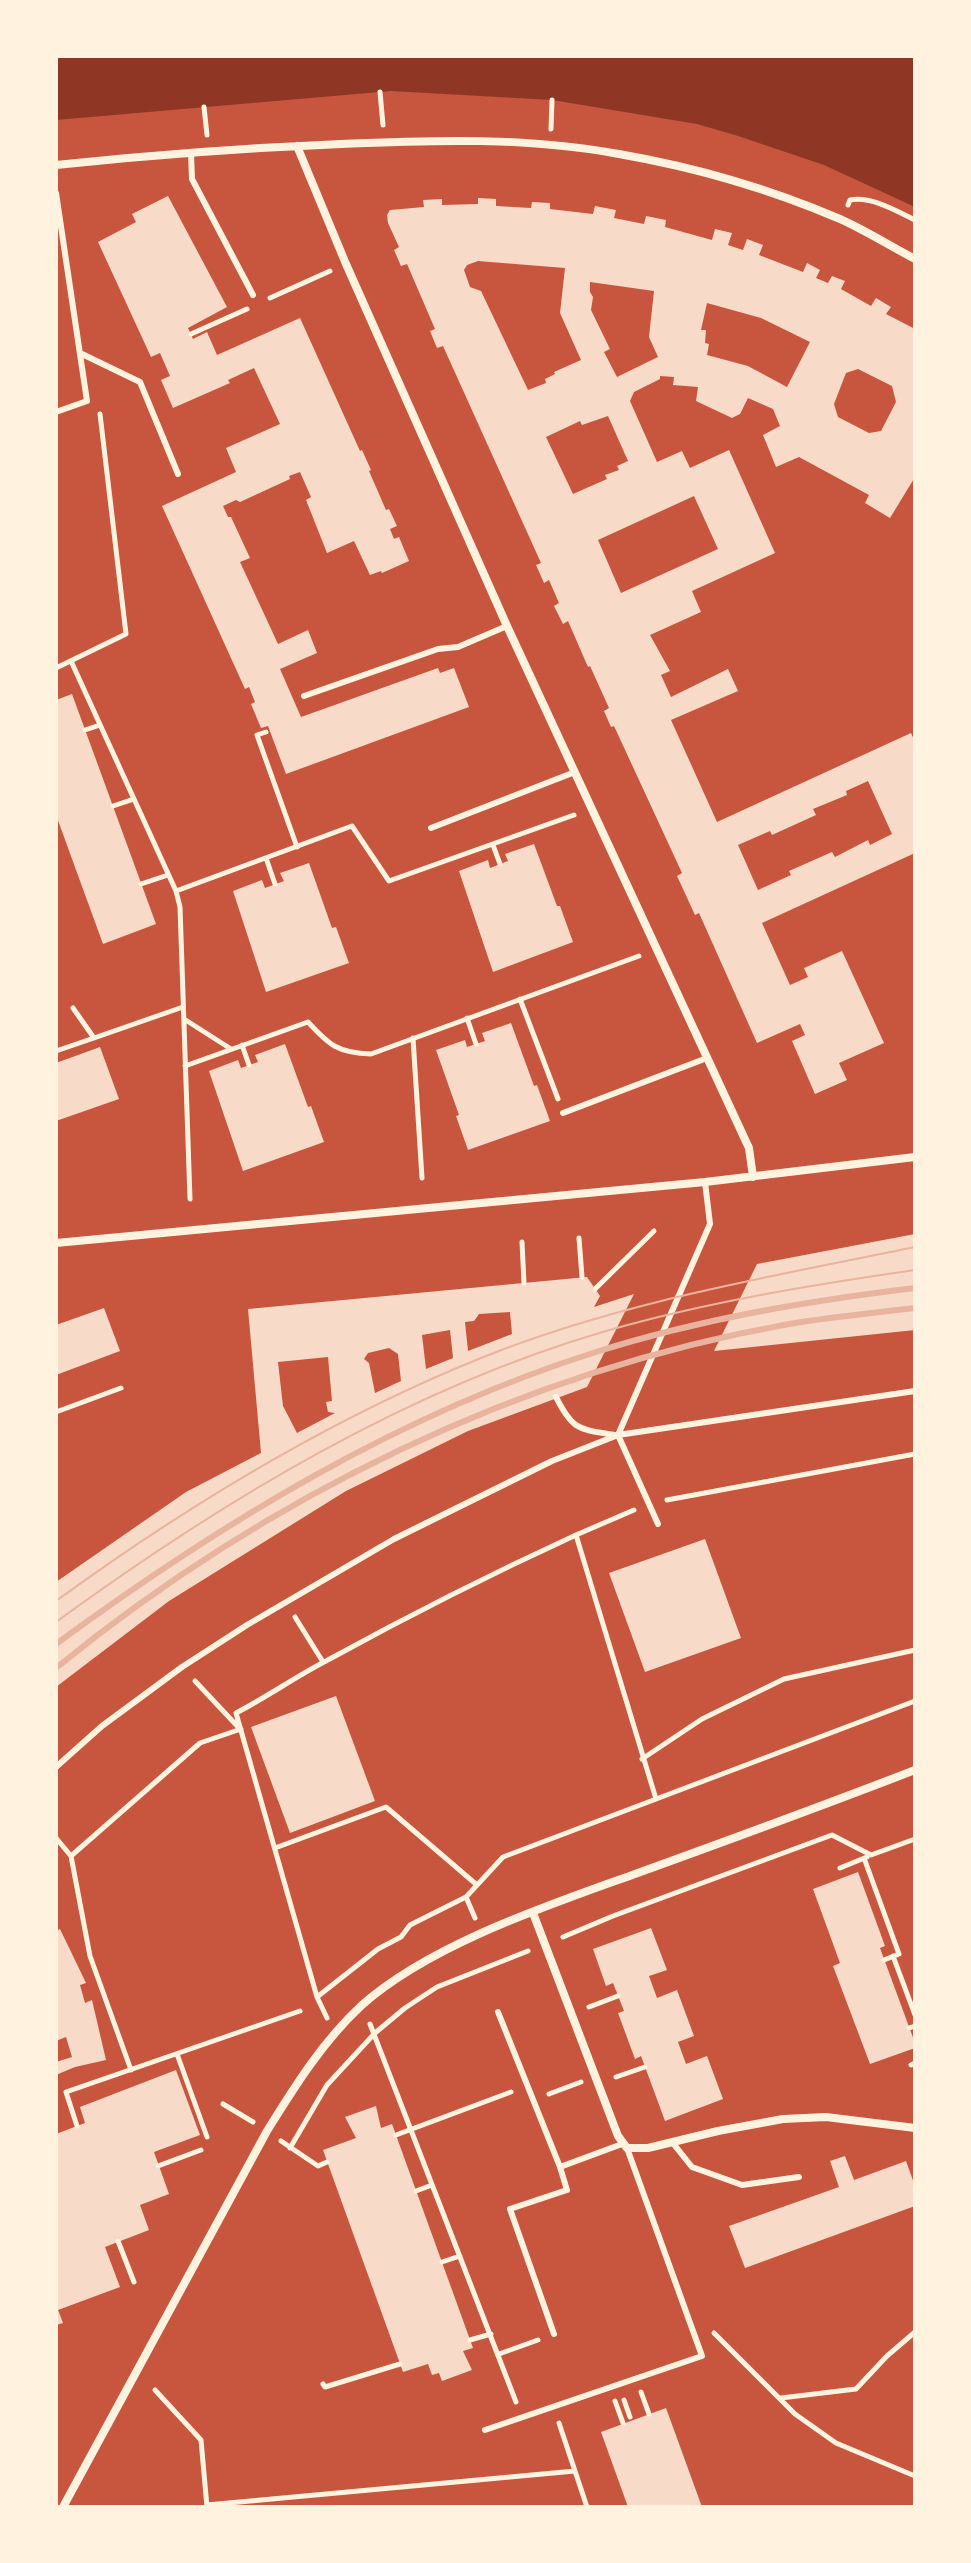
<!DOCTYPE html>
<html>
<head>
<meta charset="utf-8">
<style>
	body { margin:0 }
	#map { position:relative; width:971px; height:2563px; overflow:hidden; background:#c8553d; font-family:Ubuntu,sans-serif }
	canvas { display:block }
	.frame { position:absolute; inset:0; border:58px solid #fff3e0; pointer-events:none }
</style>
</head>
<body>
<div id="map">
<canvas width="971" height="2563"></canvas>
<div class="frame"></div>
</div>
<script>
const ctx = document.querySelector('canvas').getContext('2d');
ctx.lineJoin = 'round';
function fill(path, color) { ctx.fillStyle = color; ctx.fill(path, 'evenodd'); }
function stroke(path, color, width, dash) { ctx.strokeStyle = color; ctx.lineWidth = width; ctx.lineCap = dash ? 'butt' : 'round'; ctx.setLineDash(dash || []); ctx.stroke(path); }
fill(new Path2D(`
	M56,56H915V207L824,165L735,135L697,124L552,100L391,91L56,120Z`), '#8f3625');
fill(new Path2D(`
	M168,196L227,307L188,328L193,339L207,332L217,355L300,318L360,451L362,450L371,470L369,471L386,510L389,509L397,526L390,529L394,539L399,537L409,561L382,573L381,571L370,575L354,541L327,553L306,500L311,497L300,472L289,476L290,479L240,502L236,500L223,506L228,517H231L250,558L240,562L278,644L308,630L317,653L280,669L301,717L438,668L440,673L454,668L469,707L286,774L268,726L261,728L251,704L255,702L249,687L245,689L162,506L236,472L226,448L280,424L254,368L228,380L230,383L173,408L161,380L170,376L160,353L151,357L98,242L136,222L132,214Z
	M478,198L496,199V206L531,208L532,202L550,203V209L593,214L595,206L616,210L614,218L644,224L646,216L666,220L665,227L712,240L715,229L732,233L728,245L743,250L747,239L763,245L759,255L803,272L807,263L820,270L816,278L828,283L832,276L845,281L841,289L871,306L876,298L891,307L886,314L915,329V477L890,518L865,503L869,495L799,457L776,467L763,435L780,426L773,409L748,398L740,414L732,418L696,401L698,387L673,385L674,377L660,376V379L634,392L630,401L657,462L682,451L690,468L729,450L775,553L692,591L701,612L650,635L670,671L661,675L671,697L728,669L738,691L671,720L717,822L911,733L915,742V853L762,923L790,985L808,977L804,968L842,951L884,1043L839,1063L847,1080L815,1094L792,1041L805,1035L800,1024L757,1043L699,913L695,915L677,876L682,873L614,726L611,727L604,711L609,708L590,666L588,667L568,621L563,624L554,606L559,603L549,580L544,583L536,565L541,563L443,346L437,348L430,331L435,329L407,264L401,266L394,250L399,247L388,223L387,215L390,210L424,207L423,200L442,199V205L478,204ZM478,261L565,268L560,313L581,360L554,372L555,374L545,379L546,383L528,390L481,291L470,287L464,270L467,265ZM590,282L654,291L649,337L658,357L617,377L604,352L610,349L591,310L593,297L590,292ZM707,303L761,318L810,342L787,387L748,366L707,355L709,344L705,343L706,330H701ZM858,369L892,386L896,402L881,431L869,433L838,417L834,404L846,373ZM608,416L628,461L617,466L619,470L605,475L607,479L573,494L546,437L580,421L582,425ZM694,496L718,549L621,593L598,540ZM868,781L892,834L870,845L868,840L835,857L832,852L789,871L791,875L758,890L738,845L770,831L772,835L816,815L813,809L847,795L846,791Z
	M72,694L156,924L103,944L56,815V700Z
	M534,844L557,906H560L573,942L493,972L459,871L488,860L490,868L508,861L505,854Z
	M309,863L332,928L336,927L349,963L266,992L233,891L262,880L265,888L284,881L280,873Z
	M511,1023L534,1086L537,1085L550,1121L468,1150L456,1116L459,1115L436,1050L465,1040L467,1047L485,1041L482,1033Z
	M285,1044L308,1107L311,1106L324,1142L243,1171L209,1071L238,1060L241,1068L258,1062L255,1055Z
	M100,1047L119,1099L56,1121V1063Z
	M915,1234V1330L714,1351L757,1264Z
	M587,1277L600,1296L594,1307L634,1294L587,1387L468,1431L346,1491L169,1601L56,1687V1582L186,1492L261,1453L248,1309ZM510,1312L512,1334L468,1351L465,1322L474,1321L479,1314ZM450,1330L453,1358L426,1369L422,1335ZM389,1348L398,1354L401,1381L375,1393L369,1363L364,1359L368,1353ZM328,1357L332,1401L326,1402L328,1412L335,1413L297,1433L283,1406L278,1362Z
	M104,1308L120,1351L56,1375V1325Z
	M705,1539L741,1638L645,1672L609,1573Z
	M336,1696L375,1801L290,1833L251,1727Z
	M858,1872L885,1946L880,1948L915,2043V2048L870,2064L833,1966L840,1963L813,1889Z
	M651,1928L667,1970L649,1976L657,1998L677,1990L694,2036L678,2042L686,2064L707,2056L723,2099L665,2121L641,2056L635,2059L618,2013L624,2011L613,1983L606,1986L593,1949Z
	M60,1929L86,1983L80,1985L85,2003L92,2000L106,2060L75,2067L56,2075V2062L72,2057L66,2037L56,2041V1931Z
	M176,2070L200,2135L154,2152L169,2194L140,2205L149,2230L105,2247L120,2287L58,2310L63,2323L56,2325V2134L85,2123L80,2107Z
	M376,2106L381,2128L392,2124L473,2348L463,2351L472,2370L442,2381L439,2373L432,2375L428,2364L403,2372L323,2150L356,2138L345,2117Z
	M845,2156L854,2180L906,2161L915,2186V2206L745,2268L729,2226L839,2187L830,2161Z
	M666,2408L702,2507H628L601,2432Z`), '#f7dbc8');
stroke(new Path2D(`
	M380,92L383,125
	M204,107L207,135
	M551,129L552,100
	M848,205L850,200C872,196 896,211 915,220
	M270,298L330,271
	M191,334L247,309
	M71,661L176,891L180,907L190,1199
	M56,668L126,634L100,414
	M85,730L100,725
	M266,732L257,735L297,847
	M113,806L134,799
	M493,845L500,864
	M266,858L275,884
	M141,884L168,875
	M176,891L352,826L389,881L574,815
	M520,999L558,1099
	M73,1008L94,1038L183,1007
	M467,1018L476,1044
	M184,1019L231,1049
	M413,1038L422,1178
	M242,1045L249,1065
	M56,1051L94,1038
	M185,1066L308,1022C329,1045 338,1053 371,1054L639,956
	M579,1238L582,1277
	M522,1242L524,1283
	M595,1289L654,1231
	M56,1412L121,1388
	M667,1500L915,1454
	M634,1510L576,1535L656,1799
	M295,1617L323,1662
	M195,1681L240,1729
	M642,1759L702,1719L784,1679L915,1650
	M56,1838L71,1856
	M275,1848L386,1807L477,1885
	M864,1858L899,1954L884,1960
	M840,1868L867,1857
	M466,1897L475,1918
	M563,1937L613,1916L832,1835L871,1855L915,1839
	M893,1956L915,2015
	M317,1997L378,1949L401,1937L410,1925L466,1897L503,1857L915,1701
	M589,2007L618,1996
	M327,2018L317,1997L236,1713C267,1697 295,1677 326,1661C408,1616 491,1574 576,1535
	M370,2024L516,2402
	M909,2028L915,2026
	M177,2054L207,2137
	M911,2065L915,2063
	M131,2070L90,1956L71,1856L200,1743L241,1729
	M616,2077L645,2067
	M549,2094L581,2082
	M223,2104L253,2122
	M77,2126L66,2092L300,2011
	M396,2135L511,2092
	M281,2141L318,2166L327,2162
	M290,2148L327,2085L375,2033L405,2008L437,1987L528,1951
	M158,2166L201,2150
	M416,2191L432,2185
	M118,2241L134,2282
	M442,2262L460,2256
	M714,2333L795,2414L836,2443L915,2476
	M470,2340L491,2334
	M499,2354L538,2340
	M323,2384L325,2387L400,2364
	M155,2390L201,2440L207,2507
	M641,2392L649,2414
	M781,2398L856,2389L887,2356L915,2332
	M624,2400L630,2417
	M615,2401L623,2423
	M559,2423L575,2471
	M207,2505L575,2471L587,2507`), '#fff3e0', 5);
stroke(new Path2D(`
	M191,153L192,179L253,295
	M56,193L87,401L56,412
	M80,353L140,382L178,474
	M304,696L438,649L458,647L507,626
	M431,828L575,772
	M563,1113L707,1058
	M556,1397C573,1431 579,1429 615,1435
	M658,1524L618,1435L710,1224L705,1182
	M56,1767L102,1726L182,1667L247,1625L394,1539L552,1461L618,1435L915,1391
	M498,2012L560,2167L622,2144
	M672,2142L692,2167L742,2185L799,2177
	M554,2334L510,2209L567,2190L560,2167
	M485,2430L702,2356L627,2148`), '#fff3e0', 6);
stroke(new Path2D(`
	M297,146L346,264L507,626L749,1148L753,1177
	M56,165C150,155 246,148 341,144C434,140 527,137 619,154C694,167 770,189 840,219C865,230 890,246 915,259
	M56,1243L705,1182L915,1157
	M533,1913L618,2136L627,2148H648L718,2131L783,2119L826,2117L915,2128
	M63,2507L267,2131C295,2086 323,2041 362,2005C431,1944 549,1905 635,1874C729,1840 822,1806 915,1770`), '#fff3e0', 8);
stroke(new Path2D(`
	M56,1601C188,1505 330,1419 481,1358C619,1302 770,1277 915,1247
	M56,1622C222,1501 407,1389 606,1331C707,1302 811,1285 915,1270`), '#e9b49f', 2);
stroke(new Path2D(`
	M56,1644C221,1523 399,1414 596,1352C700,1319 807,1301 915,1288
	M56,1668C267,1496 520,1372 789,1324C830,1317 873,1313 915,1308`), '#e9b49f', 6);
</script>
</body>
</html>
